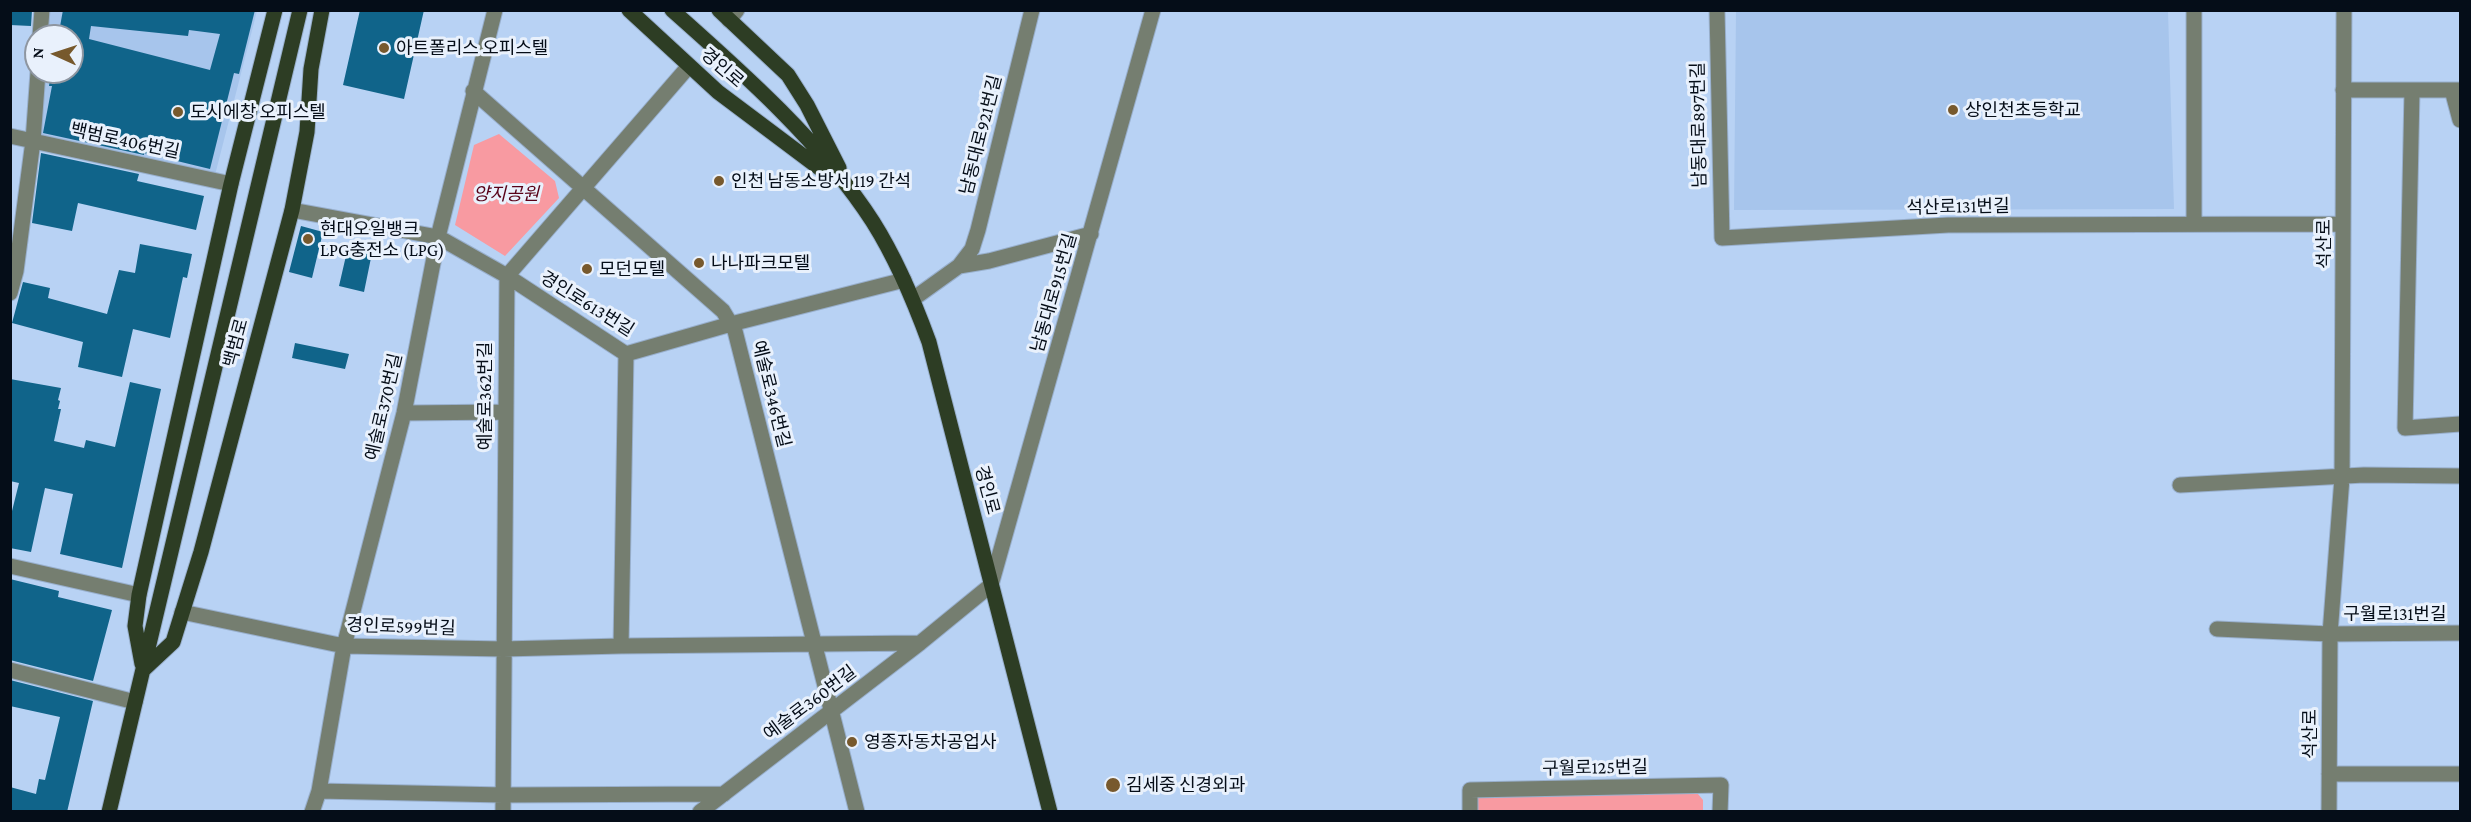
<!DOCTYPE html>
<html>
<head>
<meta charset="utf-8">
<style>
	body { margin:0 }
	#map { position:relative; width:2471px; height:822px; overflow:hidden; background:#b8d2f4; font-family:"Crimson Pro",serif }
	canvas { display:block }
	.frame { position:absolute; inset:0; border:12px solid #050d18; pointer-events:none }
	.north { position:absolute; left:24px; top:24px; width:60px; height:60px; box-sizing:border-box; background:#e9f1fc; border:2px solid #8e96a1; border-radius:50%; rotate:273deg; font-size:16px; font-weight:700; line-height:24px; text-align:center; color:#050d18 }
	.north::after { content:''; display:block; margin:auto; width:21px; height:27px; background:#77592d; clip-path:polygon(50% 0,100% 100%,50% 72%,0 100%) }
</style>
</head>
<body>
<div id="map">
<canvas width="2471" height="822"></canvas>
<div class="frame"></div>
<div class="north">N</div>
</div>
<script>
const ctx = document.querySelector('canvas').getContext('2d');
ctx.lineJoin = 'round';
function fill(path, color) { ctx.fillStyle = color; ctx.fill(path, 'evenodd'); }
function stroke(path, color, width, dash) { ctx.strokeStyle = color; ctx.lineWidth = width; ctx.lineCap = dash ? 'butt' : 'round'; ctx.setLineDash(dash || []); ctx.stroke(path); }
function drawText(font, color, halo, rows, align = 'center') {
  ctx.font = font + ' "Crimson Pro","Noto Sans KR",serif'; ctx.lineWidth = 6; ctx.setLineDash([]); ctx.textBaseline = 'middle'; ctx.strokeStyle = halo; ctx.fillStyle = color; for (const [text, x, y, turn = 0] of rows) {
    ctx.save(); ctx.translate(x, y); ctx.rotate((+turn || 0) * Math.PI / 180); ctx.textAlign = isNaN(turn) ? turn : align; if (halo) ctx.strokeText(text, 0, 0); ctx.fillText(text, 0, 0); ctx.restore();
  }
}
fill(new Path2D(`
	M47,11H257L215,175L46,139L37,130L42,72H72V36H45Z
	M1736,11H2168L2174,209L1734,210Z`), '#a7c5ec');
fill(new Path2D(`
	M499,134L555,181L559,198L505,256L455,225L474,145Z
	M1693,788L1703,800V811L1463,812L1462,802L1474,791Z`), '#f89aa1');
fill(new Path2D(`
	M10,10H32L31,26L10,25Z
	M63,10H255L239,74L234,73L210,169L144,153V155L43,133L52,86H49L51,72H72V33L59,32ZM91,26L188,36L189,30L220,34L210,70L89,39Z
	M360,10H424L404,99L343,85Z
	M41,153L139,174L137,181L204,196L196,230L78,203L72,231L32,223Z
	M301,226L323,232L312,278L289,272Z
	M140,244L192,254L187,278L183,277L170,338L133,329L122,377L78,367L83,342L12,323L23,282L50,288L48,298L107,314L119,270L135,273Z
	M348,247L372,253L364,292L339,286Z
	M295,343L349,354L345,369L292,358Z
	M10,379L61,388L58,400L60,401L58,409H61L54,441L84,448L86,440L115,447L130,382L161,389L122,568L60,554L73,494L45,488L31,552L10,548V519L19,483L10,481Z
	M10,579L59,591L58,597L112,610L93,681L10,660Z
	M10,680L93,701L67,812H10V787L36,794L39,779L45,780L60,717L10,706Z`), '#10648a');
const minor = new Path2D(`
	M1717,10L1722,238L1948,225L2343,224
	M729,20L737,10
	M40,36L42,10
	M2343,90H2460
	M2452,90L2460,120
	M473,91L723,311L735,331L857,812
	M2412,91L2405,428L2460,424
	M10,136L231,184
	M292,210L438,237L507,276L626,354L731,324L904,280
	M2194,224V10
	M959,266L972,249L978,230L1032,10
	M10,293L16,271L33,141L38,72
	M913,299L959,266L989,261L1091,234
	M404,413L505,412
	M2180,485L2364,475L2460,476
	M10,566L139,595
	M182,612L344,646L503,649L621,646L920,643L991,585L1153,10
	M2217,629L2330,634L2460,633
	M621,646L626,354
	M10,670L135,702
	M2329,774H2460
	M319,791L503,795L724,794
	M312,812L319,791L344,646L404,413L438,237L495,10
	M503,812L507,276L689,66
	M700,812L920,643
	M1470,812V790L1721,785L1720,812
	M2329,812L2330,634L2342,478L2344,10`);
const major = new Path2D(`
	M629,10L718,92L830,176
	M672,10C742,72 823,144 873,222C897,260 914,301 929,342L1050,812
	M719,10L788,75L807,105L839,168
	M142,664L135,626L139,595L231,184L275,10
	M143,670L173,642L201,552L292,210L307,132L311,69L322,10
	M109,812L300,10`);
stroke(minor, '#98afcc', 17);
stroke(major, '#98afcc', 17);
stroke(minor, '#757e70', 15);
stroke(major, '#2d3d24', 15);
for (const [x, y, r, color] of [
	[384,48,6,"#77592d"],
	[1953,110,6,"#77592d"],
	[178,112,6,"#77592d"],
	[719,181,6,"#77592d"],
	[308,239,6,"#77592d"],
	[699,263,6,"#77592d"],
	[587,269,6,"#77592d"],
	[852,742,6,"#77592d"],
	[1113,785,8,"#77592d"]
]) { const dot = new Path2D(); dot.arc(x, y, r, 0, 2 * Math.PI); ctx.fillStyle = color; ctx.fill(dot); stroke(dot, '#e9f1fc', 2); }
drawText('18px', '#050d18', '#e9f1fc', [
	["아트폴리스 오피스텔",396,48],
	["상인천초등학교",1965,110],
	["도시에창 오피스텔",190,112],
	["인천 남동소방서 119 간석",731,181],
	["현대오일뱅크",320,229],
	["LPG충전소 (LPG)",320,250],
	["나나파크모텔",711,263],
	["모던모텔",599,269],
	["영종자동차공업사",864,742],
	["김세중 신경외과",1126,785]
], 'left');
drawText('18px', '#050d18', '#e9f1fc', [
	["경인로",722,68,41],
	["남동대로897번길",1699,125,-91],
	["남동대로921번길",981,135,-76],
	["백범로406번길",125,141,12],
	["석산로131번길",1958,207,-1],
	["석산로",2324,244,-90],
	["남동대로915번길",1054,293,-74],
	["경인로613번길",587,304,32],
	["백범로",236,343,-75],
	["예술로346번길",771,394,76],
	["예술로362번길",485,396,-90],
	["예술로370번길",384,407,-77],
	["경인로",987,490,75],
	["구월로131번길",2395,614],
	["경인로599번길",401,627,2],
	["예술로360번길",810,703,-37],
	["석산로",2310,734,-90],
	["구월로125번길",1595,768,-1]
]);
drawText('italic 18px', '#570017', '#e9f1fc', [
	["양지공원",506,194]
]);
</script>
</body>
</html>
